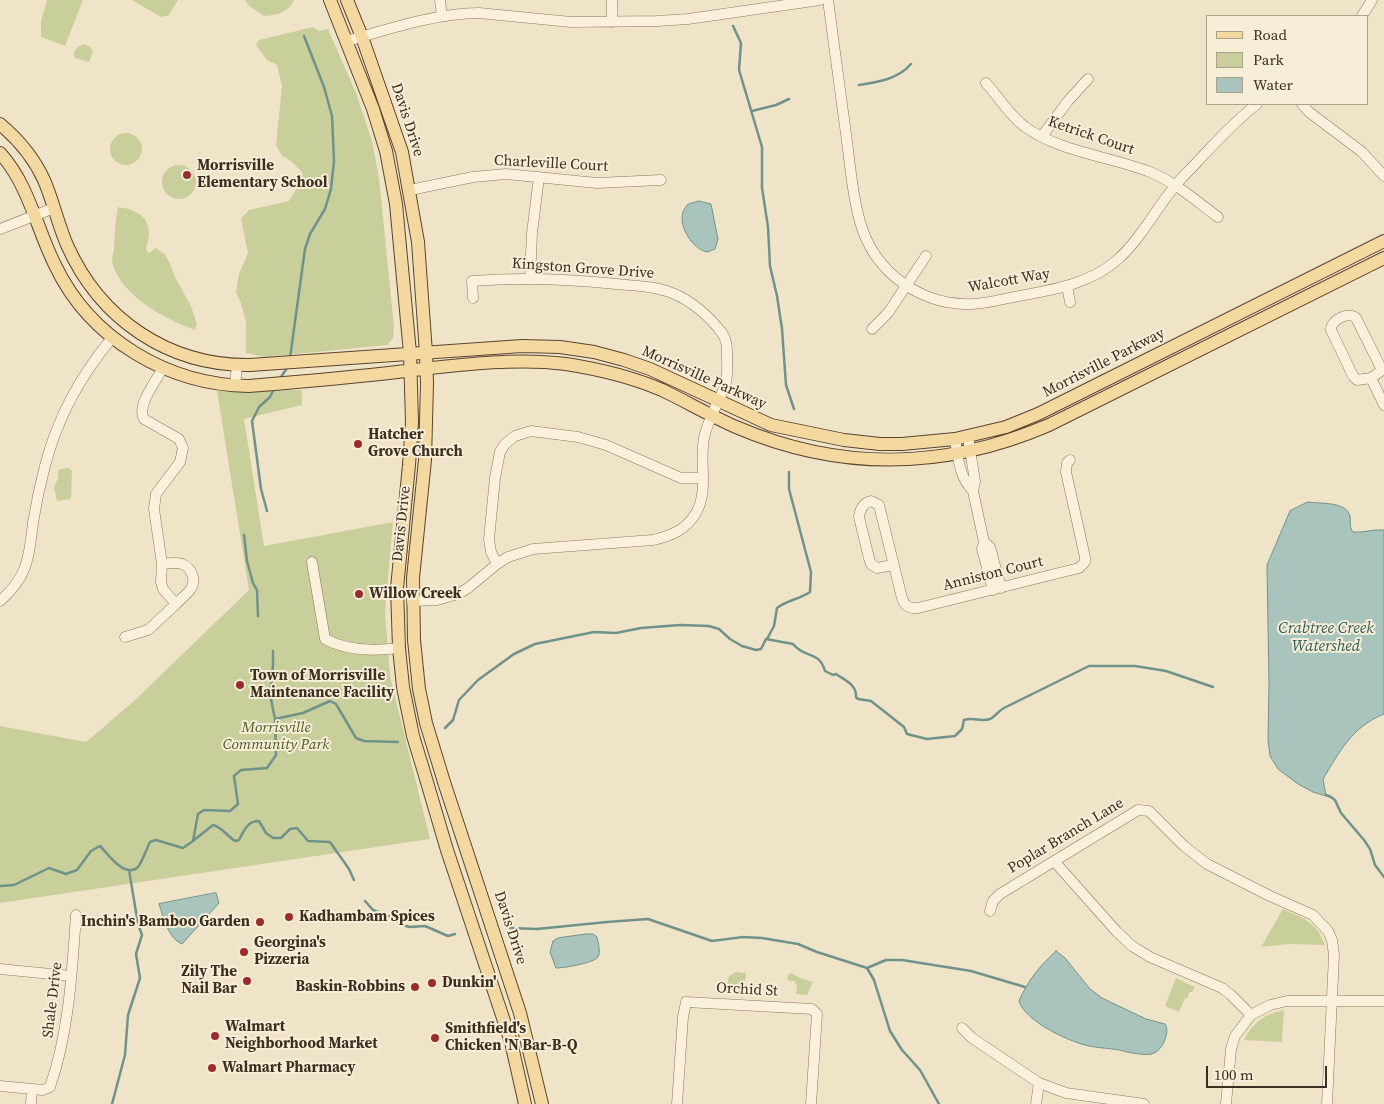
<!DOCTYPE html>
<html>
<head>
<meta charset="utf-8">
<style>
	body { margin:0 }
	#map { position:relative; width:1384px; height:1104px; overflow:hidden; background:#f0e4c8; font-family:"Source Serif 4",serif }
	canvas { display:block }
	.legend { position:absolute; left:1206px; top:15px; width:162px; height:90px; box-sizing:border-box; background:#f7eed8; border:1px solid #ada18e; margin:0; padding:6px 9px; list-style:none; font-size:15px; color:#3d2e20 }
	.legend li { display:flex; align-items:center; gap:10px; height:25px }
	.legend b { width:25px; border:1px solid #ada18e }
	.scale { position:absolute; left:1206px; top:1066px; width:121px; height:22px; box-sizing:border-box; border:2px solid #3d2e20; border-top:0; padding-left:6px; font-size:15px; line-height:18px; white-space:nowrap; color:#3d2e20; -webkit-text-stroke:4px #f7eed8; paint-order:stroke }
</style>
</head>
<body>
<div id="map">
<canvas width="1384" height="1104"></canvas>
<ul class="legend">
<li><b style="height:6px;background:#f3d9a0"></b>Road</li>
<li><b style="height:14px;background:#c9cf9b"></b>Park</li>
<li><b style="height:14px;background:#a9c4bc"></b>Water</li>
</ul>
<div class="scale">100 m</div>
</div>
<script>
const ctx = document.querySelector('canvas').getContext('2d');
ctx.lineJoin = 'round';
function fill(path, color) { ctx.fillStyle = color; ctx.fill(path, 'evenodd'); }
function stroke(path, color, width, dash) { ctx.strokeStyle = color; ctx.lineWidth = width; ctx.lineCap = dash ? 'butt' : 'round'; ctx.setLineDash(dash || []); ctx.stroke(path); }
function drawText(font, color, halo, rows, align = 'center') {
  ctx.font = font + ' "Source Serif 4",serif'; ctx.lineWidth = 4; ctx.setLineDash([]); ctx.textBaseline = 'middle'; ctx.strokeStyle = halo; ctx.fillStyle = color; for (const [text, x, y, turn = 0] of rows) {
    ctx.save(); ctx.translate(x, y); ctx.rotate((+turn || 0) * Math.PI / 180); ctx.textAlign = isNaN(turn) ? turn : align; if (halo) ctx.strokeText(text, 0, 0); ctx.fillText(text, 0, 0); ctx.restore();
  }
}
fill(new Path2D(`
	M47,0H83L65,46L41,37V21Z
	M132,0H178L169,15L161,17Z
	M245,0H294C288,13 277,15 264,16L248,5Z
	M313,27L319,31L328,29L356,93L372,141L379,178L394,327L393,338L387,345L265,357L246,353V322L241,303L236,292L239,274L248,253L241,219L249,210L289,201L299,184L303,173L291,161L282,156L276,145L282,86L277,65L267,60L256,45L259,40Z
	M85,44L91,48L93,52L89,62L75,58C71,51 78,46 85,44Z
	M110 149a16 16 0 1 1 32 0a16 16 0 1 1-32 0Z
	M162 182a17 17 0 1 1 34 0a17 17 0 1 1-34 0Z
	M118,207C143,210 155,223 146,248L147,252L150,253L155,248L165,254L170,264L175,277L191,306L197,324L195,330C165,319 123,297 113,265C111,260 113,254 114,249C115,235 115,222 118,207Z
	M302,390V405L244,419L264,546L393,522L385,612L390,676L430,839L0,903V726L86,742L134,701L249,590L217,391Z
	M69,468L72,471L71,499L57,501L54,488L58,478V472L60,469Z
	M1283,909C1303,918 1317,922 1325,945L1289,944L1261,947Z
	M736,972L746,973L745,984L741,983L740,987L727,985L729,976Z
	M791,973L800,978L813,982L807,995L796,994L797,986L794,981H790L787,979L788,975Z
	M1176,978L1195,987L1192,992H1190L1187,999L1185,998L1179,1012L1165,1006Z
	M1284,1010L1282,1042L1244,1040C1251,1024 1266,1013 1284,1010Z`), '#c9cf9b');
const water = new Path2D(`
	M699,201L711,204L718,239L715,249L707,252C693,249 678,227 683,212C684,209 686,207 687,205Z
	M1308,502C1320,504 1346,501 1350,516C1351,522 1349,527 1353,532C1364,533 1373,529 1384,530V714C1352,727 1340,751 1323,779L1326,796L1313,792L1298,784L1278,769L1270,756L1268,740L1269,684L1267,565L1290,511Z
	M216,893L219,903L182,944C168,938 164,919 159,904Z
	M586,934H593L597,937C598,942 601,952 598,957C594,963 564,968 556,968L550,952L553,941L558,938Z
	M1056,951L1065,958L1090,989L1102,998L1146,1019L1165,1024C1168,1029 1167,1034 1165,1039C1164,1044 1159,1051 1154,1053C1148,1057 1127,1052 1119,1050C1108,1048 1096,1048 1085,1045C1066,1040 1025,1021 1019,1001C1028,980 1039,967 1056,951Z`);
fill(water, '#a9c4bc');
stroke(water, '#6f938a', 1);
stroke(new Path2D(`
	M733,26L741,43L739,70L762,147V188L768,227L770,266L777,296L782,329L786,385L794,409
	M859,85C879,82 898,79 911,64
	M752,111L776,105L789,99
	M290,358L305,249L310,234L325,209L331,189L334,161L332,116L324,87L304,36
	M279,380L287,368
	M267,511L261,489L252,421L259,407L270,397L274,389
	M244,535L247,561L253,583L257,590L258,616
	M767,639L774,626L777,608C787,600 800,599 810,592L811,572L789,489V472
	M273,651V665L270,694L275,719
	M445,728L453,720L459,700L478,680L514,654L535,644L594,632L616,633L641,628L680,625L709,626L719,629L730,639L742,646L756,650L761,649L766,639L793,644C805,659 819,650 825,671L833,675L836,674C845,680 857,685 856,697L858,699L871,701L904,727L907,734L927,739L955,736L962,729L964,720C973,717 981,722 990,719C995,717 998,711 1004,708L1089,666H1135L1166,671L1213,687
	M1326,795L1331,797L1335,800L1341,813L1364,840L1370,849L1375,865L1384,877
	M193,841L213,825C222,827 227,836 235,841L239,840C244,831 247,821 259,821L266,833L273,838H281L290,829L297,828L308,841L330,842L349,869L354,880
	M0,886L14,885L49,868L66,874L77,870L91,851L100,846C108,854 125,879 138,867C142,862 147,848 150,842L156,840L183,848L193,841L198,814L204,810L230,811L238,804L234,776L241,770L267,768L276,755L275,719L303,713L330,701L336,704L356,738L364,741L398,742
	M365,901L373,910L391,917L402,925L410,927L425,926L448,936L455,934
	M510,928L537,929L607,922L648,919L712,941L743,937L762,938L798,944L817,952L867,968L874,980L890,1031L902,1050L920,1070L939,1104
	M867,968L886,960H902L971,971L1025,987
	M112,1104L125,1055L128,1015L140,978L136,954L142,935L138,924L129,870`), '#6f938a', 2.5);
const minor = new Path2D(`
	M440,0L442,16
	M828,0C834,45 840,90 846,134C850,163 853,204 863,231C878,273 919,302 963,304C977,305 991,302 1004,299C1042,291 1087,287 1117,260C1141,239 1155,210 1175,186C1182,177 1190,170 1198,161C1217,141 1235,121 1257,104
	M1362,16L1372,0
	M612,22V0
	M347,41C388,29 437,13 479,13L571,22L657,21L688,19L820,0
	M986,83C999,97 1009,115 1024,126C1056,151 1112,157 1150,172C1175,182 1196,201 1218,217
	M1302,104L1309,112L1362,152L1384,176
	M1042,136L1068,101L1088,79
	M410,190L473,177L506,174L597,183L661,180
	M0,229L54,208
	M530,278L532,233L539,177
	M1067,286L1070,302
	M872,329L888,313L926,256
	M1382,370L1356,318C1348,311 1331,320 1331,330L1353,376L1357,380L1371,378L1384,369
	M1371,378L1384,405
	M235,386L237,365
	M968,437L975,481L973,491L984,542L982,549L993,590
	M955,439C958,457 959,477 973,491
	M984,542L990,547L1001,588
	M312,562L325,639C347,651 375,651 399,648
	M162,564C169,563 176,562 182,564C192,568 197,581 190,590C186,595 180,600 176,604
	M497,564L491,552L489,539L495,478L500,452L505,444L515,436L531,431L578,437L606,445L681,478H703
	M893,565L877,568L871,564L869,558L859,517C860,509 863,503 871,501L879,505L902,598C904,606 910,609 918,608L1079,568L1085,562V557L1066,472L1067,463L1070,460
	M0,601C28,577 29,557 33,523C36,504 40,485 45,466C57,419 81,375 112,338
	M412,601L437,600L458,594L468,588L497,564L508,557L533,549L653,540C671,536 686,530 696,513C709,490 699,463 704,438C708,418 720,401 726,382C728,373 727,364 727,355C727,347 727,340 722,333C711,318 691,300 672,293C655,286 635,286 616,284C568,279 520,277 472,281L473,298
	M125,637L148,630L176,604L163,589L161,582L162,564L154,509L156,494L180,462L183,448L179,439L144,419C136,406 156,381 163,368
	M1054,861L1117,932L1132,946L1150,957L1222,988L1231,995L1251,1015
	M990,911L993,901L1000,894L1130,815L1138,810L1149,811L1184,846L1207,864L1270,896L1313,915L1328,931L1332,940L1334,955L1327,1104
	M0,969L71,976
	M962,1028L972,1038L1039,1083L1066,1093L1144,1104
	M0,1086L43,1090L50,1087C69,1032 72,973 76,915
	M31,1104L32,1089
	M677,1104L683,1017L686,1002L812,1009L817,1014L811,1104
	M1036,1104L1039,1083
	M1226,1104L1231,1049L1235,1036L1251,1015L1270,1005L1287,1001H1384`);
const major = new Path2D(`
	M330,0L373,109L386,151L396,204L410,353L412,422L409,465L397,588L399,648L403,687L413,736L424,772L447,850L511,1042L525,1104
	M347,0L362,37L402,152L418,242L426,353L427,383L425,460L413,578L414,640L419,689L426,723L444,782L520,1013L542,1104
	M0,124C19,140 34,158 44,180C53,201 58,224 67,245C100,319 168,366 250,365L522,346L560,347L594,352L624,360L650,369L771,425L844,440L880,444H902L955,439L1006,427L1038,414L1384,241
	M0,153C29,185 36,227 55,265C90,339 168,385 249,386C298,382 348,378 397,372C451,366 511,357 566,364C598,369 632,377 662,390C687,402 711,416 736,427C841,472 944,470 1049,425L1384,258`);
stroke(minor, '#8d765c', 11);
stroke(major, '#5b4430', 14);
stroke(minor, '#faf1dc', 10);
stroke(major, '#f3d9a0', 12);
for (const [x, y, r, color] of [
	[187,175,5,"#9e2a2b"],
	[358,444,5,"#9e2a2b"],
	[359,594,5,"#9e2a2b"],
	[240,685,5,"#9e2a2b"],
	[289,917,5,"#9e2a2b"],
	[260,922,5,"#9e2a2b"],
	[244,952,5,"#9e2a2b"],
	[247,981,5,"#9e2a2b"],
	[432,983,5,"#9e2a2b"],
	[415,987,5,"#9e2a2b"],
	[215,1036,5,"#9e2a2b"],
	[435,1038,5,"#9e2a2b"],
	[212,1068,5,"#9e2a2b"]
]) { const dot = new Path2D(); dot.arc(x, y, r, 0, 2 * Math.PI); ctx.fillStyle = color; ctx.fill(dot); stroke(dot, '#f7eed8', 2); }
drawText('15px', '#3d2e20', '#f7eed8', [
	["Davis Drive",407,120,72],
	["Ketrick Court",1091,136,19],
	["Charleville Court",551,164,3],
	["Kingston Grove Drive",583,269,4],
	["Walcott Way",1009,281,-10],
	["Morrisville Parkway",1104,363,-27],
	["Morrisville Parkway",704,378,24],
	["Davis Drive",402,524,-84],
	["Anniston Court",993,574,-14],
	["Poplar Branch Lane",1066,836,-31],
	["Davis Drive",510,928,72],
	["Orchid St",747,990,3],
	["Shale Drive",53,1000,-83]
]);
drawText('bold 15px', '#3d2e20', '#f7eed8', [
	["Morrisville",197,166],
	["Elementary School",197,183],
	["Hatcher",368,435],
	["Grove Church",368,452],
	["Willow Creek",369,594],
	["Town of Morrisville",250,676],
	["Maintenance Facility",250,693],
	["Kadhambam Spices",299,917],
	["Inchin's Bamboo Garden",250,922,"right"],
	["Georgina's",254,943],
	["Pizzeria",254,960],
	["Zily The",237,972,"right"],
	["Nail Bar",237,989,"right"],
	["Dunkin'",442,983],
	["Baskin-Robbins",405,987,"right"],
	["Walmart",225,1027],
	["Neighborhood Market",225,1044],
	["Smithfield's",445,1029],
	["Chicken 'N Bar-B-Q",445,1046],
	["Walmart Pharmacy",222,1068]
], 'left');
drawText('italic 15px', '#4d5a26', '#f7eed8', [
	["Morrisville",276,728],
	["Community Park",276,745]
]);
drawText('italic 16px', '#2f5d5a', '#f7eed8', [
	["Crabtree Creek",1326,629],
	["Watershed",1326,647]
]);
</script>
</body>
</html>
